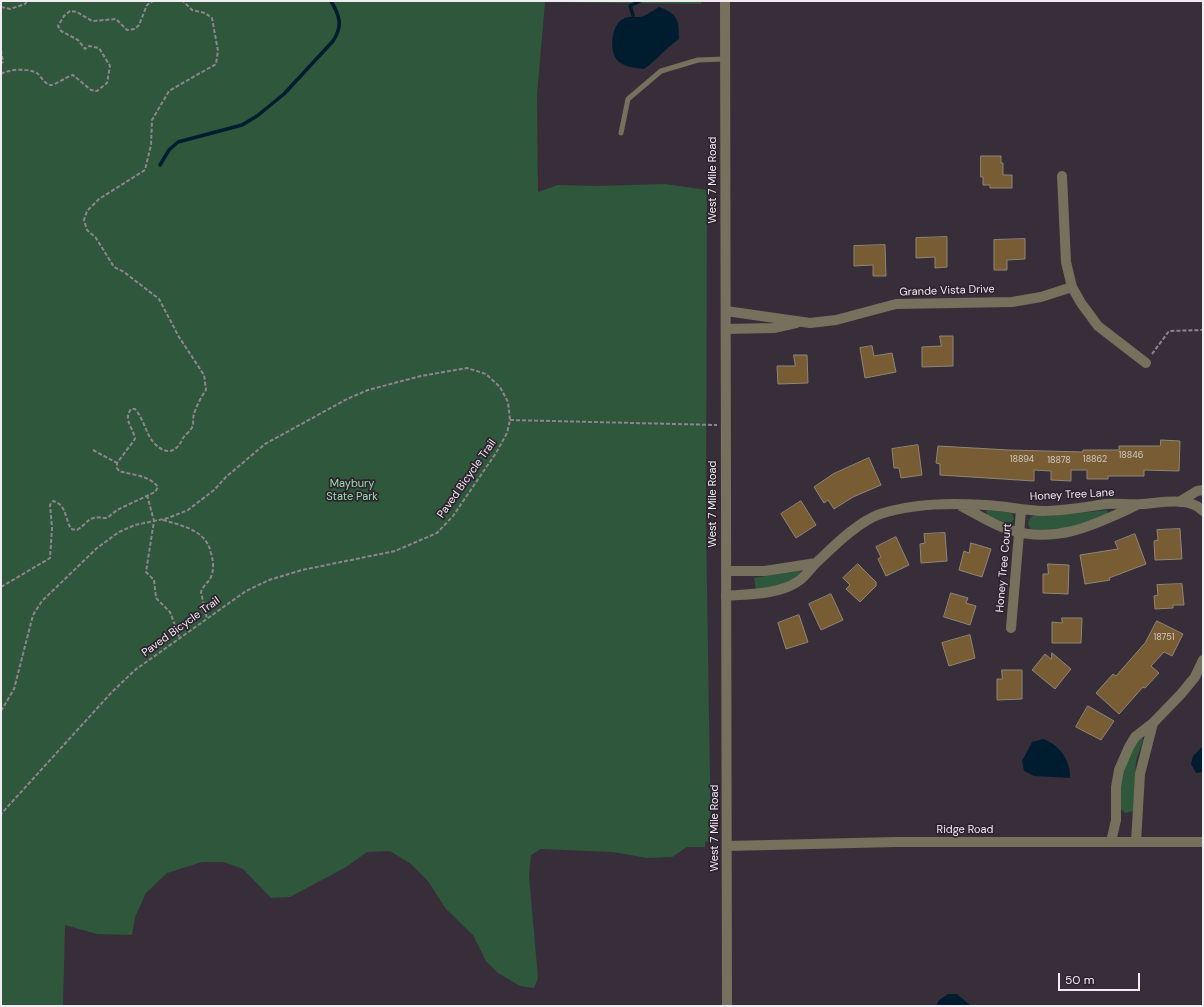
<!DOCTYPE html>
<html>
<head>
<meta charset="utf-8">
<style>
	body { margin:0 }
	#map { position:relative; width:1204px; height:1007px; overflow:hidden; background:#382e3a; font-family:"DM Sans",sans-serif }
	canvas { display:block }
	.frame { position:absolute; inset:0; border:2px solid #f1ebf2; pointer-events:none }
	.scale { position:absolute; left:1058px; top:973px; width:82px; height:18px; box-sizing:border-box; border:2px solid #f1ebf2; border-top:0; padding-left:5px; font-size:12px; line-height:14px; white-space:nowrap; color:#f1ebf2; -webkit-text-stroke:3px #2e242f; paint-order:stroke }
</style>
</head>
<body>
<div id="map">
<canvas width="1204" height="1007"></canvas>
<div class="frame"></div>
<div class="scale">50 m</div>
</div>
<script>
const ctx = document.querySelector('canvas').getContext('2d');
ctx.lineJoin = 'round';
function fill(path, color) { ctx.fillStyle = color; ctx.fill(path, 'evenodd'); }
function stroke(path, color, width, dash) { ctx.strokeStyle = color; ctx.lineWidth = width; ctx.lineCap = dash ? 'butt' : 'round'; ctx.setLineDash(dash || []); ctx.stroke(path); }
function drawText(font, color, halo, rows, align = 'center') {
  ctx.font = font + ' "DM Sans",sans-serif'; ctx.lineWidth = 3.5; ctx.setLineDash([]); ctx.textBaseline = 'middle'; ctx.strokeStyle = halo; ctx.fillStyle = color; for (const [text, x, y, turn = 0] of rows) {
    ctx.save(); ctx.translate(x, y); ctx.rotate((+turn || 0) * Math.PI / 180); ctx.textAlign = isNaN(turn) ? turn : align; if (halo) ctx.strokeText(text, 0, 0); ctx.fillText(text, 0, 0); ctx.restore();
  }
}
fill(new Path2D(`
	M1,1H701V4L545,2L537,95L538,192L558,185L596,186L665,184L707,190L706,524L711,841L705,842V847H687L672,857L647,858L613,852L541,849L531,855L529,876L538,978L534,988L520,986L498,973L486,961L473,935L446,909L428,881L411,864L390,851L367,852L346,867L290,897L271,898L243,869L224,862H202L167,873L146,893L135,917L132,935L97,934L65,925L63,1006H1Z
	M988,510L1012,513L1014,519L1011,523L1004,522L987,515L986,511Z
	M1107,510L1108,514C1084,525 1058,532 1031,529C1026,523 1028,518 1035,515L1070,514Z
	M800,570L802,573C790,582 771,590 756,589L754,578Z
	M1141,737L1143,740L1136,761L1133,811L1125,813L1120,808C1120,782 1123,756 1141,737Z`), '#2e573c');
fill(new Path2D(`
	M659,7C678,14 679,20 679,39C666,48 657,60 644,69C635,68 625,67 618,61C609,52 611,29 620,21C627,15 632,17 640,17C645,16 654,10 659,7Z
	M1043,739C1060,745 1071,761 1070,778L1034,776L1024,771L1022,761L1032,742Z
	M1203,746V772L1196,773L1191,764L1193,756Z
	M948,994H957L971,1006H936L939,1000Z`), '#001d30');
stroke(new Path2D(`
	M633,15L630,6L640,1
	M160,165L169,150L178,142L242,125L257,116L284,94L333,41C343,26 340,16 331,1`), '#001d30', 3.5);
const building = new Path2D(`
	M981,156H1001V163H1003V175H1012V188H990V185H983V177H981Z
	M947,237V267L935,268V257L916,258V238Z
	M1025,239V259L1007,260V270H994V240Z
	M885,245L886,276H873V265L854,266V246Z
	M940,336H953V366L922,367V347L941,346Z
	M872,346L874,356L892,353L896,372L865,378L860,348Z
	M794,355H807L808,383L778,384L777,366H795Z
	M1161,440L1180,441L1179,471L1144,470V476H1108V479H1087V470H1071V481L1051,480V471L1034,470V481L940,475V464L936,463L938,446L1009,450L1083,452V450H1119V446H1160Z
	M918,445L922,475L901,478L899,468H894L892,449Z
	M869,458L881,485L853,497L834,509L828,500L824,503L814,487L833,474Z
	M801,501L816,525L796,538L781,514Z
	M1180,529L1182,559L1155,560L1154,541L1158,540L1157,530Z
	M945,533L947,561L921,563L920,544L925,543L924,534Z
	M1135,534L1146,564L1109,578L1110,580L1085,584L1080,555L1118,549L1115,542Z
	M896,537L909,565L886,576L878,559L881,557L876,547Z
	M971,543L991,549L982,577L959,570L964,551L969,553Z
	M858,564L876,582V586L860,602L846,589L850,585L843,578Z
	M1048,564L1069,565L1068,594L1043,593V574H1048Z
	M1182,584L1184,605H1173V608L1155,609L1154,596L1158,595L1157,585Z
	M951,593L968,598L966,603L976,606L970,625L944,617Z
	M831,594L843,620L821,630L809,604Z
	M799,615L808,642L786,649L778,623Z
	M1062,618H1082L1081,643H1052V622L1062,623Z
	M1157,621L1183,634L1172,656L1164,652L1151,666L1159,673L1145,688L1143,687L1119,714L1096,693L1113,674L1116,676L1145,643Z
	M970,635L975,658L949,666L942,643Z
	M1052,653L1071,669L1055,689L1032,670L1045,654L1051,659Z
	M1002,670H1022V699L997,700V679H1002Z
	M1088,706L1114,721L1101,740L1076,727Z`);
fill(building, '#775c34');
stroke(building, '#8f8576', 1);
stroke(new Path2D(`
	M1,7L10,9L25,4L27,1
	M1,50L3,62L1,63
	M1,74C9,69 27,68 37,73C41,76 45,85 51,85C55,85 66,77 73,75L91,90L97,91L107,83L110,66L99,48L89,46L85,49L78,40L61,31L58,26L64,16L70,11L77,12L92,21L116,19L127,30L135,29L139,25L147,5L153,1
	M1152,354L1169,331L1203,330
	M510,420L717,425
	M93,450L117,463
	M147,495L154,521L146,572L154,580L156,598L170,612L180,639
	M163,520C183,526 206,530 211,553C213,560 214,567 212,574C210,582 203,585 201,592L207,619
	M1,587L50,558L52,528L50,505L53,501C66,504 65,518 71,529L77,530C92,520 86,516 107,518L117,510L155,492L158,487C149,475 132,475 119,471L117,468V463L135,439C133,427 123,420 131,409H135C144,419 146,435 155,444C167,456 177,452 183,438C185,435 189,432 191,429C195,424 192,419 194,414C196,407 202,395 206,390L204,375L179,337L159,299L124,272L114,267L96,238L87,230L84,220L87,211L99,199L145,170L151,145L152,120L169,91L216,64L218,51L212,18L205,13L192,10L183,1
	M1,711L14,689L33,615L42,601L97,548L119,532L135,525L168,518L188,510L214,490L226,477L265,444L347,399L368,390L421,376L467,368L486,374L500,387L508,402L510,420L507,433L496,453L453,516L437,533L395,551L302,570L269,580L246,591L135,670L111,693L1,814`), '#8e858f', 2, [4, 2]);
stroke(new Path2D(`
	M621,133L628,99L661,71L698,60L725,59`), '#76715d', 5);
stroke(new Path2D(`
	M1062,176L1066,262L1072,287L1081,303L1098,326L1146,363
	M726,311L810,323L836,320L896,304L1012,302L1041,297L1072,287
	M726,329L774,328L796,323
	M1179,502L1197,491L1203,490
	M961,506C977,514 993,525 1010,530C1057,544 1094,525 1135,506
	M726,571H765L816,563
	M726,596C748,594 777,595 797,582C806,577 810,568 818,561C835,545 858,522 880,514C914,503 951,503 985,505C1004,506 1023,510 1043,511C1064,511 1085,507 1106,504C1118,503 1130,505 1142,504C1160,503 1190,496 1203,511
	M1011,628L1021,510
	M1111,842L1116,820V787L1119,770L1129,747L1135,737L1153,723L1181,694L1195,677L1203,660
	M1136,842L1140,774L1153,723`), '#76715d', 10);
stroke(new Path2D(`
	M725,1L727,1006
	M727,846L896,842H1203`), '#76715d', 10);
drawText('9px', '#d2c7c2', null, [
	["18846",1131,456],
	["18894",1022,460],
	["18862",1095,460],
	["18878",1059,461],
	["18751",1164,638]
]);
drawText('11px', '#f1ebf2', '#2e242f', [
	["West 7 Mile Road",713,180,-90],
	["Grande Vista Drive",947,291,-2],
	["Paved Bicycle Trail",467,479,-55],
	["Honey Tree Lane",1072,495,-3],
	["West 7 Mile Road",713,504,-90],
	["Honey Tree Court",1004,568,-85],
	["Paved Bicycle Trail",181,627,-36],
	["West 7 Mile Road",715,828,-90],
	["Ridge Road",965,830]
]);
drawText('11px', '#9adeaf', '#2e242f', [
	["Maybury",352,484],
	["State Park",352,497]
]);
</script>
</body>
</html>
